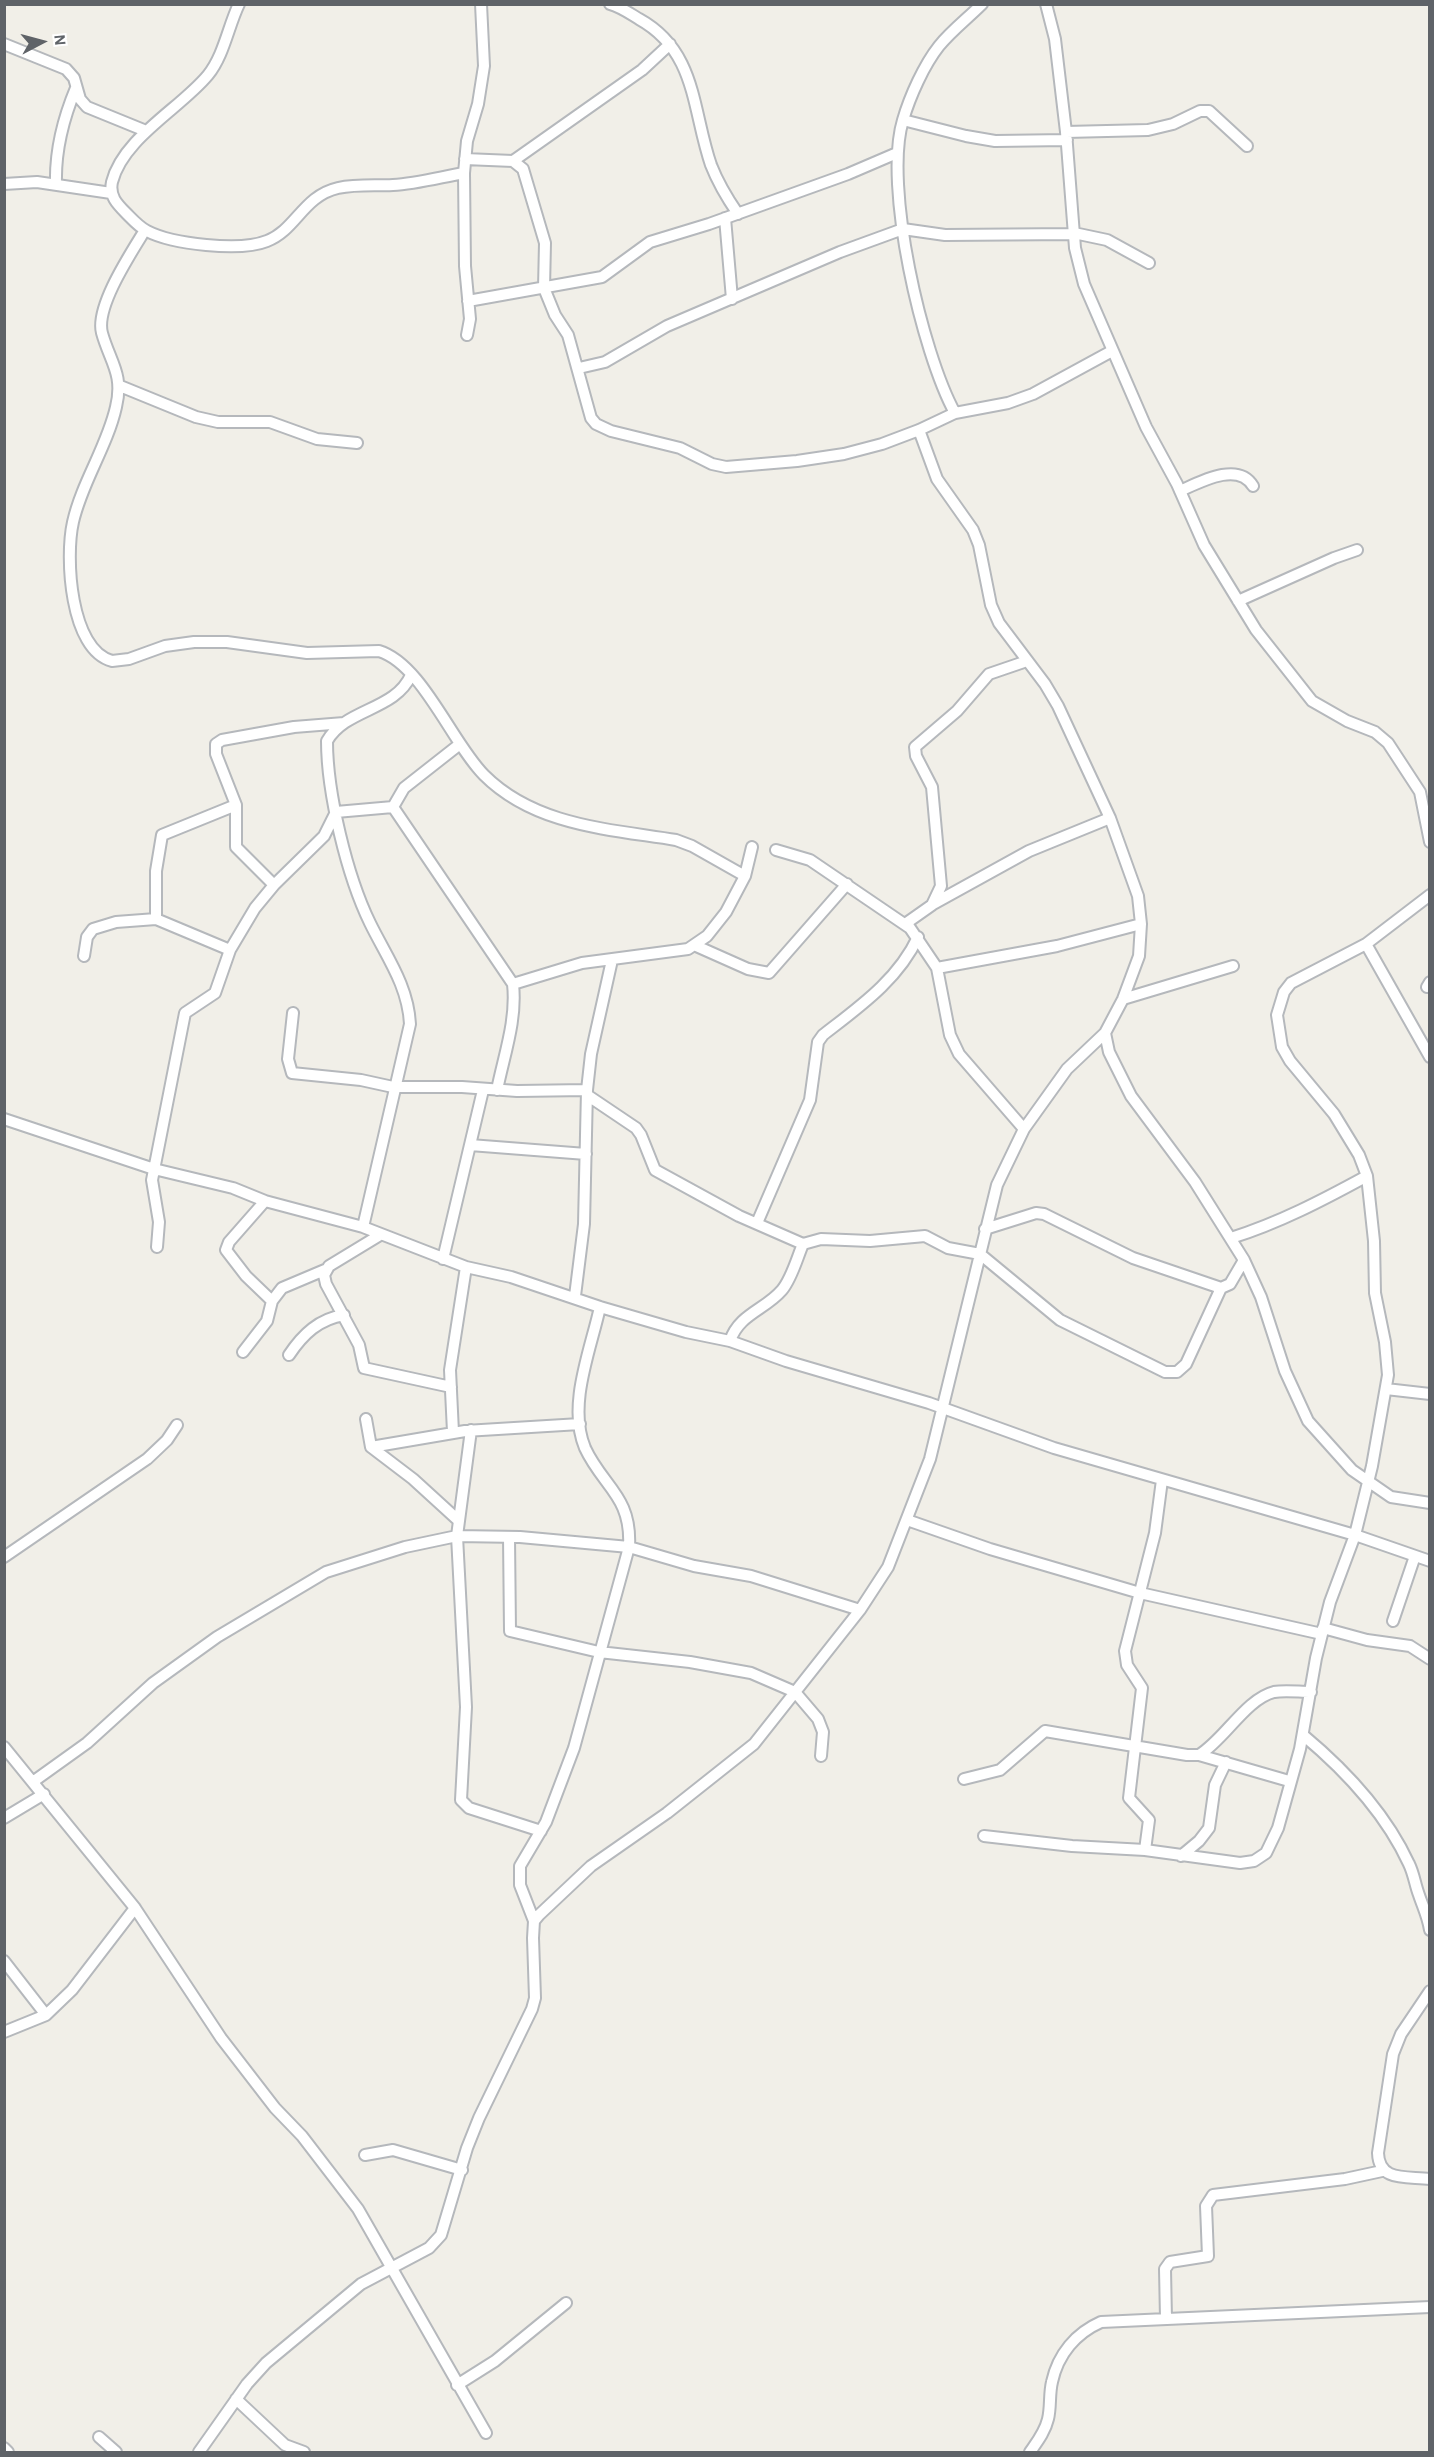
<!DOCTYPE html>
<html>
<head>
<meta charset="utf-8">
<style>
	body { margin:0 }
	#map { position:relative; width:1434px; height:2457px; overflow:hidden; background:#f1efe8; font-family:"Alegreya Sans",sans-serif }
	canvas { display:block }
	.frame { position:absolute; inset:0; border:6px solid #5f6368; pointer-events:none }
	.north { position:absolute; left:12px; top:12px; width:60px; height:60px; -webkit-text-stroke:4px #fff; paint-order:stroke; rotate:84deg; font-size:16px; font-weight:700; line-height:24px; text-align:center; color:#5f6368 }
	.north::after { content:''; display:block; margin:auto; width:21px; height:27px; background:#5f6368; clip-path:polygon(50% 0,100% 100%,50% 72%,0 100%) }
</style>
</head>
<body>
<div id="map">
<canvas width="1434" height="2457"></canvas>
<div class="frame"></div>
<div class="north">N</div>
</div>
<script>
const ctx = document.querySelector('canvas').getContext('2d');
ctx.lineJoin = 'round';
function stroke(path, color, width, dash) { ctx.strokeStyle = color; ctx.lineWidth = width; ctx.lineCap = dash ? 'butt' : 'round'; ctx.setLineDash(dash || []); ctx.stroke(path); }
const minor = new Path2D(`
	M239,4C228,27 224,55 208,75C181,108 123,138 112,182C109,196 117,204 126,213C132,219 139,227 147,231C172,244 240,252 267,241C296,230 303,196 338,188C357,184 374,186 393,185C416,184 441,177 464,173
	M610,4C621,7 629,13 639,19C697,51 692,110 711,165C718,183 727,198 738,214
	M1046,4L1055,39L1066,132L1075,248L1084,284L1146,427L1177,484L1204,545L1256,630L1312,701L1347,721L1375,732L1388,743L1420,792L1430,842
	M4,44L66,69L74,78L80,99L87,107L146,131
	M903,120L966,136L995,141L1067,140
	M1066,132L1148,130L1173,124L1200,111H1209L1247,146
	M465,159L513,161L523,169L545,243L544,288L555,315L568,335L591,418L596,424L611,431L680,448L712,464L726,467L797,461L844,454L882,444L919,430L955,413L1008,403L1033,394L1112,351
	M513,161L642,70L670,44
	M4,184L37,182L111,193
	M56,184C55,150 63,119 76,88
	M725,218L732,299
	M145,230C131,253 95,307 102,333C110,362 124,374 116,407C107,447 82,482 73,522C65,557 70,650 112,661L129,659L165,646L194,642H227L307,653L379,651C422,664 452,743 484,775C535,826 609,829 676,840L692,846L745,876
	M1074,233L1107,240L1149,263
	M468,301L602,277L650,242L709,224L848,174L897,153
	M467,335L470,319L465,266L464,173L467,141L478,104L484,66L481,4
	M579,368L605,362L667,326L840,252L903,229L945,235L1074,234
	M120,386L196,417L218,422H270L317,439L357,443
	M955,413C922,353 883,185 903,120C910,96 924,65 939,46C951,31 968,18 982,4
	M1180,491C1200,482 1238,461 1253,486
	M1238,601L1334,558L1357,550
	M460,744L404,788L393,807L513,984C517,1020 504,1055 497,1090
	M776,850L810,860L910,928L937,968L950,1035L959,1054L1024,1129
	M274,885L236,847V805L216,754V744L222,740L294,727L344,723
	M933,904L1029,851L1110,818
	M156,919V871L162,835L236,805
	M905,924L932,905L941,886L932,787L916,756L915,747L957,711L989,674L1027,661
	M1366,944L1430,1057
	M694,945L748,969L769,973L847,884
	M84,956L87,937L93,929L116,922L156,919L230,950
	M937,968L1057,946L1141,924
	M513,984L582,963L688,949L707,936L726,912L745,876L752,847
	M1427,987L1430,982
	M1123,999L1233,966
	M293,1013L288,1059L292,1073L361,1080L393,1087H462L517,1091L587,1090
	M1105,1033L1109,1052L1131,1096L1195,1182L1244,1260L1261,1297L1285,1371L1308,1421L1352,1470L1391,1497L1430,1503
	M587,1095L636,1128L641,1135L655,1170L739,1216L803,1244
	M4,1119L154,1169L233,1188L265,1201L363,1227L466,1267L511,1277L600,1307L686,1332L730,1341L786,1361L929,1403L1054,1448L1355,1535L1430,1561
	M470,1145L586,1154
	M265,1201L229,1242L226,1250L246,1276L272,1301
	M757,1223L810,1100L818,1042L823,1035C859,1007 898,980 918,937
	M363,1227L410,1024C408,985 386,956 370,923C347,876 327,793 327,741C346,708 395,711 411,675
	M985,1229L1036,1213L1044,1214L1133,1258L1221,1288L1230,1284L1244,1260
	M380,1235L329,1266L324,1275L326,1284L359,1345L364,1368L451,1387
	M1231,1238C1279,1223 1323,1200 1367,1176
	M157,1247L159,1222L152,1180L185,1013L215,993L230,950L255,908L274,885L324,836L336,812L393,807
	M443,1259L483,1090
	M575,1296L584,1224L587,1090L591,1054L612,960
	M730,1341C739,1314 765,1310 782,1290C792,1278 797,1258 803,1244L821,1239L870,1241L925,1236L948,1248L980,1254L1060,1320L1165,1372H1177L1186,1364L1221,1288
	M243,1352L267,1321L272,1301L282,1288L327,1269
	M289,1355C303,1334 319,1319 344,1315
	M1386,1389L1430,1394
	M366,1419L371,1447L413,1479L459,1521
	M471,1430L457,1536L466,1707L461,1800L469,1808L541,1831
	M453,1432L450,1370L466,1267
	M371,1447L465,1431L580,1424
	M907,1520L990,1549L1140,1593L1322,1634
	M509,1537L510,1631L599,1652L690,1662L751,1673L795,1692L818,1719L823,1732L821,1756
	M4,1557L147,1459L167,1440L177,1425
	M1393,1621L1415,1556
	M1323,1628L1367,1640L1410,1646L1430,1659
	M1303,1735C1345,1770 1386,1814 1409,1864C1414,1874 1415,1885 1419,1895C1423,1907 1428,1917 1430,1930
	M4,1747L135,1908L221,2038L275,2108L302,2136L358,2209L486,2433
	M1199,1755L1289,1781
	M964,1779L1000,1770L1045,1731L1187,1755H1199C1224,1740 1246,1699 1274,1692C1285,1690 1299,1692 1311,1692
	M34,1781L87,1743L153,1683L217,1637L326,1572L405,1547L457,1536L520,1537L629,1547L694,1566L751,1576L860,1610
	M4,1818L44,1794
	M984,1836L1072,1846L1145,1850L1240,1863L1254,1861L1266,1853L1278,1828L1300,1749L1316,1658L1330,1602L1355,1535L1372,1466L1388,1375L1385,1342L1375,1293L1374,1241L1367,1176L1359,1155L1334,1114L1290,1061L1282,1047L1277,1015L1284,992L1291,983L1366,944L1430,895
	M1145,1850L1149,1820L1129,1798L1142,1688L1127,1665L1125,1651L1155,1533L1162,1480
	M1181,1856L1199,1841L1209,1828L1215,1785L1226,1762
	M534,1921L520,1885V1866L546,1822L574,1748L629,1547C632,1496 603,1487 585,1448C567,1405 591,1349 600,1307
	M4,1961L46,2015
	M1430,1991L1401,2034L1393,2054L1378,2153C1379,2182 1406,2176 1430,2179
	M4,2032L46,2015L72,1990L135,1908
	M365,2155L393,2150L462,2170
	M1166,2319L1165,2269L1170,2262L1208,2256L1206,2206L1213,2195L1345,2179L1382,2171
	M457,2385L495,2361L566,2303
	M236,2399L285,2445L304,2452
	M99,2437L116,2452
	M4,2448L8,2452
	M199,2452L247,2384L266,2363L361,2284L429,2248L441,2235L467,2148L479,2118L532,2009L535,1998L533,1938L534,1921L539,1915L591,1866L667,1813L754,1744L860,1610L888,1567L930,1459L997,1185L1024,1129L1067,1069L1105,1033L1123,999L1139,956L1141,924L1138,896L1110,818L1058,706L1045,684L999,623L991,605L979,545L973,530L937,479L919,430
	M1030,2452C1037,2442 1045,2432 1048,2419C1051,2407 1049,2394 1052,2382C1058,2354 1076,2333 1101,2322L1430,2307`);
stroke(minor, '#b5b8bc', 14);
stroke(minor, '#fff', 10);
</script>
</body>
</html>
